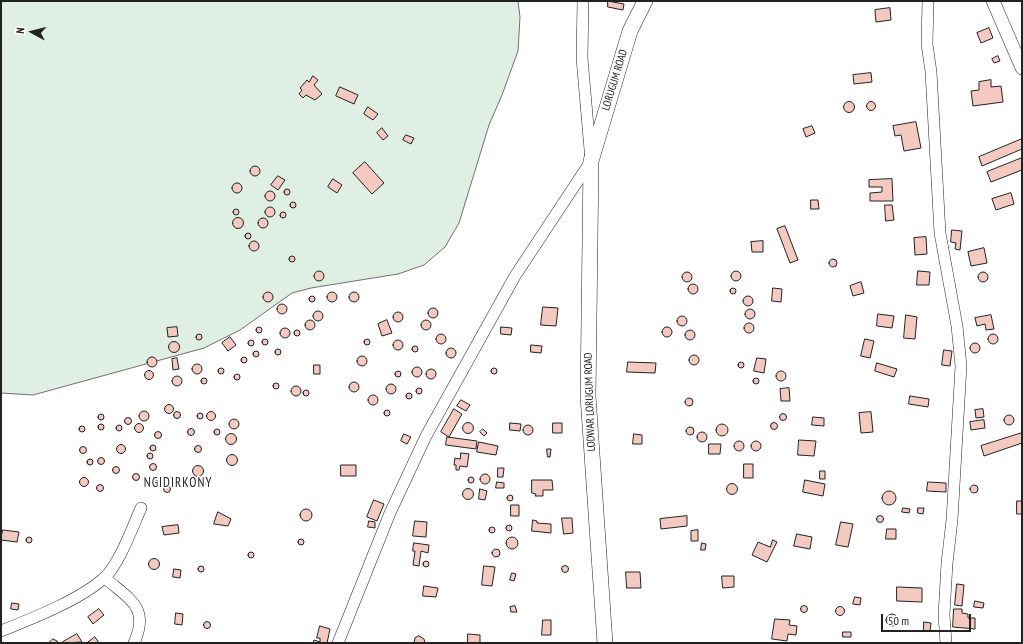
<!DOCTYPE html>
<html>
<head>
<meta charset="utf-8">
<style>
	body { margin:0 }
	#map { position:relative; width:1023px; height:644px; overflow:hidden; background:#fff; font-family:"PT Sans Narrow",sans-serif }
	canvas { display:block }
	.frame { position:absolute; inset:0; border:2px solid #222; pointer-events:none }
	.north { position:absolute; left:12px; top:12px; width:40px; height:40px; -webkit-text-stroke:3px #fff; paint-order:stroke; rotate:277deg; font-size:11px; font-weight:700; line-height:16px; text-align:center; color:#222 }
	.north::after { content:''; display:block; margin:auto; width:14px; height:18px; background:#222; clip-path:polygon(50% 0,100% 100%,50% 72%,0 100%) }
	.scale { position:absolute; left:881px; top:614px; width:90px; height:18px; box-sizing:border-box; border:2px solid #222; border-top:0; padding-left:5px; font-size:12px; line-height:14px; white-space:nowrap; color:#222; -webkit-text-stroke:3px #fff; paint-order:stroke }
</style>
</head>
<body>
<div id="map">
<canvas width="1023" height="644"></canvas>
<div class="frame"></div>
<div class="north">N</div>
<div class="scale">50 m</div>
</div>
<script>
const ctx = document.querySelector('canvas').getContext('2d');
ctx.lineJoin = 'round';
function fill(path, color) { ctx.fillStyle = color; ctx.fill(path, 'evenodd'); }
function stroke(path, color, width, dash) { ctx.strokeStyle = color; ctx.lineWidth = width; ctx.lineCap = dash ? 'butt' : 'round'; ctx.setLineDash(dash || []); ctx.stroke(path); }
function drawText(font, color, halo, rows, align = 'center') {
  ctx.font = font + ' "PT Sans Narrow",sans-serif'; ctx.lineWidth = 3; ctx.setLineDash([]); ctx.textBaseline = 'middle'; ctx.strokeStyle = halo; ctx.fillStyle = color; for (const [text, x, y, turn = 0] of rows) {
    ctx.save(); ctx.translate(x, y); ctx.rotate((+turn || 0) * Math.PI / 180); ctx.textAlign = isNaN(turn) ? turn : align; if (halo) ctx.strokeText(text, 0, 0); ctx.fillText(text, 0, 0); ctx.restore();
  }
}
const green = new Path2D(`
	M1,1H518L520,17L518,51L502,95L489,125L459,223L445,247L424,265L398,274L311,288L292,293L240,330L204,348L33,395L1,393Z`);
fill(green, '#e0efe3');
stroke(green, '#6f6f6f', 1);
const building = new Path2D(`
	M608,1L624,4L623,10L608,7Z
	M890,8L891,20L876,22L875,10Z
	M989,28L993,38L981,43L977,33Z
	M998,56L1000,61L994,63L992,59Z
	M871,73L872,82L854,84L853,75Z
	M313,76L318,80L314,85L322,94L315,100L306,95L303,98L299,94L302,90L300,88L307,80L309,82Z
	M991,80V87L1001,86L1003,102L973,106L971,91L979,90V82Z
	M340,87L358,95L354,104L336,96Z
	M866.5 106a4.5 4.5 0 1 1 9 0a4.5 4.5 0 1 1-9 0Z
	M843.5 107a5.5 5.5 0 1 1 11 0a5.5 5.5 0 1 1-11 0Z
	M368,107L378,114L373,120L364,114Z
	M916,122L921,148L904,151L901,135L895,136L893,126Z
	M812,126L815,133L806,137L803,129Z
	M382,128L388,136L383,140L377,133Z
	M406,135L414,138L411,144L403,140Z
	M1022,139V149L982,166L979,157Z
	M1022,158V170L991,182L987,172Z
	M365,162L384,183L372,194L353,173Z
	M250 171a5 5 0 1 1 10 0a5 5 0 1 1-10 0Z
	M278,176L285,180L278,190L271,185Z
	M333,179L342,185L337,193L328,187Z
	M892,179L893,201H870V193L882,192V187H869V180Z
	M232 188a5 5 0 1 1 10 0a5 5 0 1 1-10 0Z
	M284 192a3 3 0 1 1 6 0a3 3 0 1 1-6 0Z
	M265 196a5 5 0 1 1 10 0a5 5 0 1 1-10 0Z
	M1011,193L1014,204L996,210L992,199Z
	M811,200H818L819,209H811Z
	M290 205a3 3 0 1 1 6 0a3 3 0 1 1-6 0Z
	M885,205H892L894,220L886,221Z
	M265 212a5 5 0 1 1 10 0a5 5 0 1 1-10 0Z
	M233 212a3 3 0 1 1 6 0a3 3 0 1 1-6 0Z
	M280 215a3 3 0 1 1 6 0a3 3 0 1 1-6 0Z
	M232.5 223a5.5 5.5 0 1 1 11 0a5.5 5.5 0 1 1-11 0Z
	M258 223a5 5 0 1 1 10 0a5 5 0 1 1-10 0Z
	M785,226L798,260L790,263L777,229Z
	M952,230L962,231L960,250L955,249L956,243L951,242Z
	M245 236a3 3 0 1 1 6 0a3 3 0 1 1-6 0Z
	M926,237L927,254L915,255L914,238Z
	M763,241V252H752L751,242Z
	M249 246a5 5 0 1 1 10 0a5 5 0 1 1-10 0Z
	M984,248L987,263L971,266L968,252Z
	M289 259a3 3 0 1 1 6 0a3 3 0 1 1-6 0Z
	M829 263a4 4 0 1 1 8 0a4 4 0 1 1-8 0Z
	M918,271L930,272L929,285H917Z
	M314 276a5 5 0 1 1 10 0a5 5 0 1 1-10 0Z
	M731 276a5 5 0 1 1 10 0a5 5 0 1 1-10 0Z
	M978 277a5 5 0 1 1 10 0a5 5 0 1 1-10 0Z
	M682 277a5 5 0 1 1 10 0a5 5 0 1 1-10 0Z
	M861,282L864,293L853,296L850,286Z
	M688 289a5 5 0 1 1 10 0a5 5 0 1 1-10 0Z
	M730 291a3 3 0 1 1 6 0a3 3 0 1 1-6 0Z
	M773,288L782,289L781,302L772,301Z
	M327 297a5 5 0 1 1 10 0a5 5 0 1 1-10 0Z
	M263 297a5 5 0 1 1 10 0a5 5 0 1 1-10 0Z
	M349 297a5 5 0 1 1 10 0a5 5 0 1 1-10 0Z
	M309 299a3 3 0 1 1 6 0a3 3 0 1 1-6 0Z
	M743 301a5 5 0 1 1 10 0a5 5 0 1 1-10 0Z
	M277 309a5 5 0 1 1 10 0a5 5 0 1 1-10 0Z
	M543,307L558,308L556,326L541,325Z
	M428 313a5 5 0 1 1 10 0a5 5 0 1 1-10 0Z
	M745 314a5 5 0 1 1 10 0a5 5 0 1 1-10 0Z
	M313 316a5 5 0 1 1 10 0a5 5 0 1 1-10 0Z
	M393 317a5 5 0 1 1 10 0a5 5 0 1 1-10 0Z
	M878,314L894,316L892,328L877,326Z
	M906,315L917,317L915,339L904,338Z
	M991,315L994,329L986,330L985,324L977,326L975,318Z
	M677 321a5 5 0 1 1 10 0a5 5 0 1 1-10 0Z
	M421 325a5 5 0 1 1 10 0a5 5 0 1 1-10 0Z
	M387,320L392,333L382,336L378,324Z
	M305 325a5 5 0 1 1 10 0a5 5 0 1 1-10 0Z
	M744 328a5 5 0 1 1 10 0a5 5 0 1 1-10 0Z
	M256 330a3 3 0 1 1 6 0a3 3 0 1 1-6 0Z
	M177,327L178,336L168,337L167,328Z
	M501,327L512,328L511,335L501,334Z
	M662 332a5 5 0 1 1 10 0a5 5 0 1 1-10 0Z
	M280 333a5 5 0 1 1 10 0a5 5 0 1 1-10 0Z
	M685 335a5 5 0 1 1 10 0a5 5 0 1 1-10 0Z
	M294 333a3 3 0 1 1 6 0a3 3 0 1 1-6 0Z
	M436 339a5 5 0 1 1 10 0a5 5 0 1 1-10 0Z
	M196 337a3 3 0 1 1 6 0a3 3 0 1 1-6 0Z
	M988 339a5 5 0 1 1 10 0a5 5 0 1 1-10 0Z
	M230,337L236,345L228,351L222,343Z
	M262 342a3 3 0 1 1 6 0a3 3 0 1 1-6 0Z
	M865,339L874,341L870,358L861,356Z
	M364 342a3 3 0 1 1 6 0a3 3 0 1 1-6 0Z
	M248 343a3 3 0 1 1 6 0a3 3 0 1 1-6 0Z
	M393 345a5 5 0 1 1 10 0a5 5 0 1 1-10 0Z
	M168.5 347a5.5 5.5 0 1 1 11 0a5.5 5.5 0 1 1-11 0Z
	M970 348a5 5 0 1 1 10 0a5 5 0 1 1-10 0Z
	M531,345L542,346L541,353L531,352Z
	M412 349a3 3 0 1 1 6 0a3 3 0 1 1-6 0Z
	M446 353a5 5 0 1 1 10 0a5 5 0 1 1-10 0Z
	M275 352a3 3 0 1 1 6 0a3 3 0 1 1-6 0Z
	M944,350L952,351L950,366L942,365Z
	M253 354a3 3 0 1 1 6 0a3 3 0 1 1-6 0Z
	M689 360a5 5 0 1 1 10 0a5 5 0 1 1-10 0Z
	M357 361a5 5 0 1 1 10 0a5 5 0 1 1-10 0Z
	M241 360a3 3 0 1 1 6 0a3 3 0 1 1-6 0Z
	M147 362a5 5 0 1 1 10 0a5 5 0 1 1-10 0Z
	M177,358L179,369L173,370L172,359Z
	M757,358L766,359L764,373L754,371Z
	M738 365a3 3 0 1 1 6 0a3 3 0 1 1-6 0Z
	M628,362L656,363L655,373L627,372Z
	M877,363L897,369L894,377L875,371Z
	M192 369a5 5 0 1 1 10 0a5 5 0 1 1-10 0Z
	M314,365H320V374H314Z
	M412 372a5 5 0 1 1 10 0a5 5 0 1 1-10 0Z
	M491 371a3 3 0 1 1 6 0a3 3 0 1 1-6 0Z
	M218 371a3 3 0 1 1 6 0a3 3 0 1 1-6 0Z
	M426 374a5 5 0 1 1 10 0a5 5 0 1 1-10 0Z
	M144.5 375a4.5 4.5 0 1 1 9 0a4.5 4.5 0 1 1-9 0Z
	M776 376a5 5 0 1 1 10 0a5 5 0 1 1-10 0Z
	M395 374a3 3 0 1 1 6 0a3 3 0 1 1-6 0Z
	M234 377a3 3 0 1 1 6 0a3 3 0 1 1-6 0Z
	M172 381a5 5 0 1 1 10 0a5 5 0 1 1-10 0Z
	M753 381a3 3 0 1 1 6 0a3 3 0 1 1-6 0Z
	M201 381a3 3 0 1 1 6 0a3 3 0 1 1-6 0Z
	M349 387a5 5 0 1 1 10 0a5 5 0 1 1-10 0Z
	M273 386a3 3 0 1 1 6 0a3 3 0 1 1-6 0Z
	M386 389a5 5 0 1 1 10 0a5 5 0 1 1-10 0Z
	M291 391a5 5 0 1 1 10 0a5 5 0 1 1-10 0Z
	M789,388L790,401H781L780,389Z
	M416 391a3 3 0 1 1 6 0a3 3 0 1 1-6 0Z
	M303 393a3 3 0 1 1 6 0a3 3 0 1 1-6 0Z
	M406 396a3 3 0 1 1 6 0a3 3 0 1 1-6 0Z
	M368 400a5 5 0 1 1 10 0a5 5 0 1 1-10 0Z
	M910,396L929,399L928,407L909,404Z
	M685 402a4 4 0 1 1 8 0a4 4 0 1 1-8 0Z
	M461,400L470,405L466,411L457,406Z
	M164.5 409a4.5 4.5 0 1 1 9 0a4.5 4.5 0 1 1-9 0Z
	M454,409L462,414L449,437L441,432Z
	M983,409L984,417L976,418L975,410Z
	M384 413a3 3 0 1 1 6 0a3 3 0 1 1-6 0Z
	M139 416a5 5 0 1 1 10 0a5 5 0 1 1-10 0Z
	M173.5 415a3.5 3.5 0 1 1 7 0a3.5 3.5 0 1 1-7 0Z
	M206.5 416a4.5 4.5 0 1 1 9 0a4.5 4.5 0 1 1-9 0Z
	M871,412L873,432L861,433L859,413Z
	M197 416a3 3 0 1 1 6 0a3 3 0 1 1-6 0Z
	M779.5 417a3.5 3.5 0 1 1 7 0a3.5 3.5 0 1 1-7 0Z
	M98 417a3 3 0 1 1 6 0a3 3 0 1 1-6 0Z
	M1004 420a5 5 0 1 1 10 0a5 5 0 1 1-10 0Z
	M813,417L824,418V426L812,425Z
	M124.5 421a3.5 3.5 0 1 1 7 0a3.5 3.5 0 1 1-7 0Z
	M229 424a5 5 0 1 1 10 0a5 5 0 1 1-10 0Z
	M984,420L985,428L971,430L970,422Z
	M770.5 426a3.5 3.5 0 1 1 7 0a3.5 3.5 0 1 1-7 0Z
	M462.5 428a5.5 5.5 0 1 1 11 0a5.5 5.5 0 1 1-11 0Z
	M510,423L521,424L520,431L510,430Z
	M553,423H562V433H553Z
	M134.5 428a4.5 4.5 0 1 1 9 0a4.5 4.5 0 1 1-9 0Z
	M98 427a3 3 0 1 1 6 0a3 3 0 1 1-6 0Z
	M716 430a6 6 0 1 1 12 0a6 6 0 1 1-12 0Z
	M523 430a5 5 0 1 1 10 0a5 5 0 1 1-10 0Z
	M116 428a3 3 0 1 1 6 0a3 3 0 1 1-6 0Z
	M79 429a3 3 0 1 1 6 0a3 3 0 1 1-6 0Z
	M686 431a4 4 0 1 1 8 0a4 4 0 1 1-8 0Z
	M187.5 432a3.5 3.5 0 1 1 7 0a3.5 3.5 0 1 1-7 0Z
	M214 432a3 3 0 1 1 6 0a3 3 0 1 1-6 0Z
	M483,429L487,433L484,436L480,432Z
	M154.5 435a3.5 3.5 0 1 1 7 0a3.5 3.5 0 1 1-7 0Z
	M697 437a5 5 0 1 1 10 0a5 5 0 1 1-10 0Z
	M1022,433V443L984,456L981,446Z
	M225.5 439a5.5 5.5 0 1 1 11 0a5.5 5.5 0 1 1-11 0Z
	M404,434L411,437L407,444L401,441Z
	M634,434L642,435V444H633Z
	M447,437L477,441L476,449L446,445Z
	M799,440L816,441L814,456L798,455Z
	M751 446a5 5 0 1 1 10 0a5 5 0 1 1-10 0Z
	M734 446a5 5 0 1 1 10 0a5 5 0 1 1-10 0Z
	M479,442L498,446L496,455L477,452Z
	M709,444H721L720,454H709Z
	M116.5 449a4.5 4.5 0 1 1 9 0a4.5 4.5 0 1 1-9 0Z
	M150 448a3 3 0 1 1 6 0a3 3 0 1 1-6 0Z
	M194.5 449a3.5 3.5 0 1 1 7 0a3.5 3.5 0 1 1-7 0Z
	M79.5 450a3.5 3.5 0 1 1 7 0a3.5 3.5 0 1 1-7 0Z
	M547,449H551L550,457H548Z
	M147 456a3 3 0 1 1 6 0a3 3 0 1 1-6 0Z
	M461,453L469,454L467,467L460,466L459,470H456V465H454L455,458L460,459Z
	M226.5 460a5.5 5.5 0 1 1 11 0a5.5 5.5 0 1 1-11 0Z
	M97.5 461a3.5 3.5 0 1 1 7 0a3.5 3.5 0 1 1-7 0Z
	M87 462a3 3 0 1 1 6 0a3 3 0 1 1-6 0Z
	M149.5 467a3.5 3.5 0 1 1 7 0a3.5 3.5 0 1 1-7 0Z
	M744,464H753V478H744Z
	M341,465H356V476H341Z
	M192.5 471a5.5 5.5 0 1 1 11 0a5.5 5.5 0 1 1-11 0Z
	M112.5 470a3.5 3.5 0 1 1 7 0a3.5 3.5 0 1 1-7 0Z
	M498,468H504L503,477H498Z
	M820,471H825V479H820Z
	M132.5 477a3.5 3.5 0 1 1 7 0a3.5 3.5 0 1 1-7 0Z
	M480 479a5 5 0 1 1 10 0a5 5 0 1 1-10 0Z
	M468 480a3 3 0 1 1 6 0a3 3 0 1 1-6 0Z
	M79.5 482a4.5 4.5 0 1 1 9 0a4.5 4.5 0 1 1-9 0Z
	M153 483a3 3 0 1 1 6 0a3 3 0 1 1-6 0Z
	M532,480H552L553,490H543V496H535L536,494L532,493Z
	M805,480L825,484L823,496L803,492Z
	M199 484a3 3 0 1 1 6 0a3 3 0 1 1-6 0Z
	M497,482L504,483V488H496Z
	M928,482L946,483V492L927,491Z
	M726.5 489a5.5 5.5 0 1 1 11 0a5.5 5.5 0 1 1-11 0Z
	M96.5 488a3.5 3.5 0 1 1 7 0a3.5 3.5 0 1 1-7 0Z
	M970 489a4 4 0 1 1 8 0a4 4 0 1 1-8 0Z
	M163.5 489a3.5 3.5 0 1 1 7 0a3.5 3.5 0 1 1-7 0Z
	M462.5 494a5.5 5.5 0 1 1 11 0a5.5 5.5 0 1 1-11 0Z
	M480,489L487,491L485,500L479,499Z
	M882 498a7 7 0 1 1 14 0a7 7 0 1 1-14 0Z
	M507 498a3 3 0 1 1 6 0a3 3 0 1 1-6 0Z
	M374,500L384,504L377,521L367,517Z
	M1017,501H1022V514H1017Z
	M511,505H519V516H511Z
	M903,508L910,509L909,513L902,512Z
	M918,508H924L923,514L918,513Z
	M300 515a6 6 0 1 1 12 0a6 6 0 1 1-12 0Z
	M218,512L231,519L228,526L214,524Z
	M876.5 519a3.5 3.5 0 1 1 7 0a3.5 3.5 0 1 1-7 0Z
	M687,516V526L661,529L660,519Z
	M562,518H572L573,533L564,534Z
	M533,520L537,521V523L551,524V533L532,531Z
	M369,521L375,522V528L368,527Z
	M415,521L427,522L426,537L413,536Z
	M841,522L853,524L848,547L836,545Z
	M178,525L179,533L164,535L162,527Z
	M506 528a3 3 0 1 1 6 0a3 3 0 1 1-6 0Z
	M489 530a3 3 0 1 1 6 0a3 3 0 1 1-6 0Z
	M887,529H896V539H886Z
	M3,530L19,532L17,542L1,540Z
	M698,530V541H691V531Z
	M797,534L812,537L810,549L794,546Z
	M506 543a6 6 0 1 1 12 0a6 6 0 1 1-12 0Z
	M26 540a3 3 0 1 1 6 0a3 3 0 1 1-6 0Z
	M298 542a3 3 0 1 1 6 0a3 3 0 1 1-6 0Z
	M773,540L777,542L767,562L752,555L758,542L770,547Z
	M414,543L429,545L428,553L421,551L419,566L413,565L415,551H413Z
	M702,543L706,544L705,550H701Z
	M492 553a4 4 0 1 1 8 0a4 4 0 1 1-8 0Z
	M248 555a3 3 0 1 1 6 0a3 3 0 1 1-6 0Z
	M148.5 564a5.5 5.5 0 1 1 11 0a5.5 5.5 0 1 1-11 0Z
	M423 564a3 3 0 1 1 6 0a3 3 0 1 1-6 0Z
	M561.5 569a3.5 3.5 0 1 1 7 0a3.5 3.5 0 1 1-7 0Z
	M484,566L495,567L492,586L482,585Z
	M198 569a3 3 0 1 1 6 0a3 3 0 1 1-6 0Z
	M174,569L181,570L180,578L173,577Z
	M626,572H640L641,588H627Z
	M512,573L516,574L514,581L510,580Z
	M722,576H734V587L723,588Z
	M957,584L964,585L962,606L955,605Z
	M424,586L438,588L436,597L423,596Z
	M897,587L922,588V602L897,601Z
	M855,597L861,598L860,605L853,604Z
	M975,601L984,603L983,608L974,607Z
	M12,603L19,604L18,610L11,609Z
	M800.5 609a3.5 3.5 0 1 1 7 0a3.5 3.5 0 1 1-7 0Z
	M515,606L517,612H511L510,607Z
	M835.5 611a4.5 4.5 0 1 1 9 0a4.5 4.5 0 1 1-9 0Z
	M99,609L104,615L93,624L88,617Z
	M954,609H962V613L968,614V618H975V629L953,627Z
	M176,613L183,614L182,625L175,624Z
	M886 620a6 6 0 1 1 12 0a6 6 0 1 1-12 0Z
	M775,619L790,620L789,625L797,626L796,635L788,634L787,641L772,639Z
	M543,620H551V635H542Z
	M203.5 625a3.5 3.5 0 1 1 7 0a3.5 3.5 0 1 1-7 0Z
	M924,622L931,623L930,631H924Z
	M320,626L330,629L327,643H313L314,640L320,642V638H317Z
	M843,632H851V637H843Z
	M77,634L82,642L64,643L63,642Z
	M468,634L480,635V643H468Z
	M419,636L424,639L425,643H414L415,638Z
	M95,637L99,643H87Z
	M53,639L57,641L58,643H49Z`);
fill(building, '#f3c9c0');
stroke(building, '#222', 1);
const minor = new Path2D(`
	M928,1L927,44L931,72L940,233L957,326L961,366L952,520L947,563L944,615L946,643
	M105,578C130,600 150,607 134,643
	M1,631C31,619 80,600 104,578C119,565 133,526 141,508
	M338,643L390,513L426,436L515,276L591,161L582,58L583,1`);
const tertiary = new Path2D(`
	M993,1L1022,68`);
const secondary = new Path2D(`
	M605,643L588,396L591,161L630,31L645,1`);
stroke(minor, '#222', 12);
stroke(tertiary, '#222', 14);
stroke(secondary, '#222', 16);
stroke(minor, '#fff', 11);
stroke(tertiary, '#fff', 13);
stroke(secondary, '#fff', 15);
drawText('11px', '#222', '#fff', [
	["LORUGUM ROAD",615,80,-73],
	["LODWAR LORUGUM ROAD",590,402,-92]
]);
ctx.letterSpacing = '1px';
drawText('13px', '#222', '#fff', [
	["NGIDIRKONY",178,483]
]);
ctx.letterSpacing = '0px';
</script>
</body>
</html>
